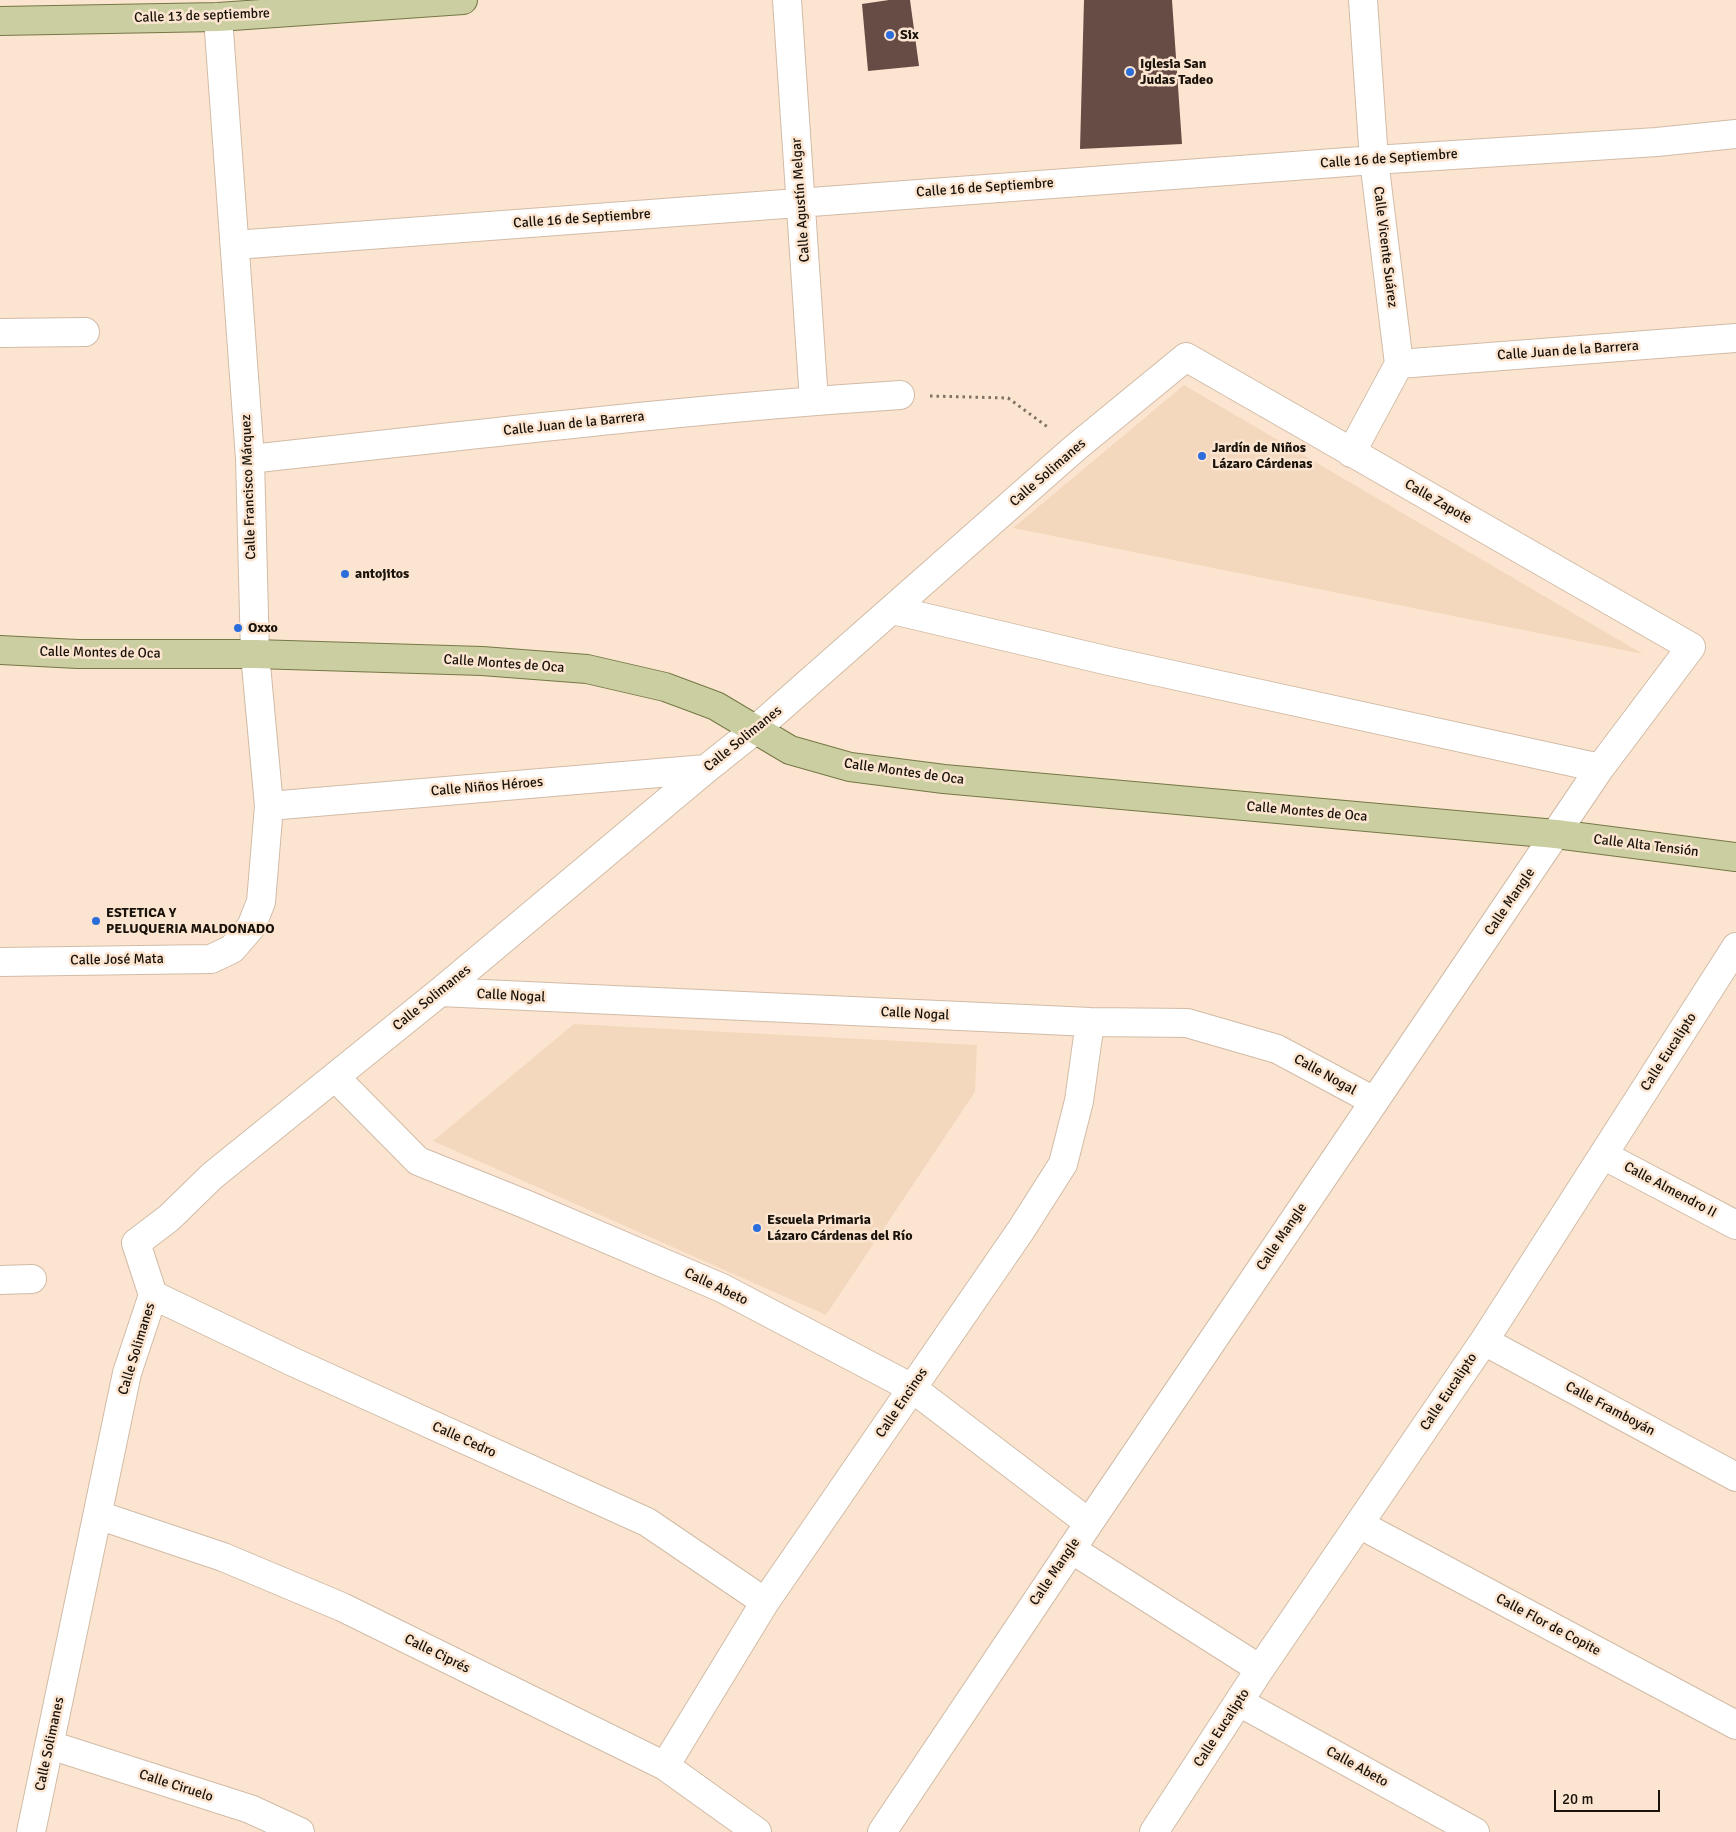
<!DOCTYPE html>
<html>
<head>
<meta charset="utf-8">
<style>
	body { margin:0 }
	#map { position:relative; width:1736px; height:1832px; overflow:hidden; background:#fce5d0; font-family:Signika,sans-serif }
	canvas { display:block }
	.scale { position:absolute; left:1554px; top:1790px; width:106px; height:22px; box-sizing:border-box; border:2px solid #19120a; border-top:0; padding-left:6px; font-size:15px; line-height:18px; white-space:nowrap; color:#19120a; -webkit-text-stroke:4px #fce5d0; paint-order:stroke }
</style>
</head>
<body>
<div id="map">
<canvas width="1736" height="1832"></canvas>
<div class="scale">20 m</div>
</div>
<script>
const ctx = document.querySelector('canvas').getContext('2d');
ctx.lineJoin = 'round';
function fill(path, color) { ctx.fillStyle = color; ctx.fill(path, 'evenodd'); }
function stroke(path, color, width, dash) { ctx.strokeStyle = color; ctx.lineWidth = width; ctx.lineCap = dash ? 'butt' : 'round'; ctx.setLineDash(dash || []); ctx.stroke(path); }
function drawText(font, color, halo, rows, align = 'center') {
  ctx.font = font + ' Signika,sans-serif'; ctx.lineWidth = 5; ctx.setLineDash([]); ctx.textBaseline = 'middle'; ctx.strokeStyle = halo; ctx.fillStyle = color; for (const [text, x, y, turn = 0] of rows) {
    ctx.save(); ctx.translate(x, y); ctx.rotate((+turn || 0) * Math.PI / 180); ctx.textAlign = isNaN(turn) ? turn : align; if (halo) ctx.strokeText(text, 0, 0); ctx.fillText(text, 0, 0); ctx.restore();
  }
}
fill(new Path2D(`
	M1184,385L1643,654L1013,528Z
	M574,1024L977,1045L975,1092L826,1315L433,1141Z`), '#f4d8bd');
fill(new Path2D(`
	M889,0H910L919,66L868,71L862,4Z
	M1084,0H1172L1182,144L1080,149Z`), '#674c46');
const minor = new Path2D(`
	M787,0L814,401
	M235,245L1374,160L1657,142L1736,134
	M0,333L85,332
	M1399,364L1736,338
	M1351,453L1399,364L1374,160L1363,0
	M250,459C466,436 683,409 900,395
	M893,610L1109,661L1600,768
	M269,806L706,769
	M0,962L211,959L232,949L251,927L261,902L269,806L255,654L250,459L218,17
	M440,992L1090,1022L1187,1023L1277,1049L1374,1101
	M335,1077L418,1161L525,1204L722,1288L912,1388L1089,1523
	M1603,1155L1736,1225
	M0,1280L32,1279
	M153,1295L291,1361L647,1522L765,1602
	M1484,1341L1736,1477
	M98,1515L223,1557L342,1607L665,1766L757,1832
	M1359,1524L1736,1725
	M1071,1549L1260,1669
	M1239,1702L1475,1832
	M50,1745L250,1809L300,1832
	M665,1766L765,1602L1021,1230L1063,1164L1079,1101L1090,1022
	M31,1832L127,1373L153,1295L136,1243L169,1218L212,1176L440,992L706,769L755,730L1075,448L1186,357L1691,647L1600,768L1089,1523L882,1832
	M1154,1832L1260,1669L1484,1341L1736,947`);
const major = new Path2D(`
	M0,21L218,17L463,0
	M0,650L78,654H255L482,661L587,669L665,687L716,706L790,750L850,767L944,779L1556,834L1736,857`);
stroke(minor, '#d1bba7', 30);
stroke(major, '#757744', 30);
stroke(new Path2D(`
	M930,396L1008,398L1049,428`), '#7f7163', 3, [2.5, 4]);
stroke(minor, '#fff', 28);
stroke(major, '#cacea1', 28);
for (const [x, y, r, color] of [
	[890,35,5,"#2b6edb"],
	[1130,72,5,"#2b6edb"],
	[1202,456,5,"#2b6edb"],
	[345,574,5,"#2b6edb"],
	[238,628,5,"#2b6edb"],
	[96,921,5,"#2b6edb"],
	[757,1228,5,"#2b6edb"]
]) { const dot = new Path2D(); dot.arc(x, y, r, 0, 2 * Math.PI); ctx.fillStyle = color; ctx.fill(dot); stroke(dot, '#fce5d0', 2); }
drawText('14px', '#19120a', '#fce5d0', [
	["Calle 13 de septiembre",202,16,-2],
	["Calle 16 de Septiembre",1389,159,-4],
	["Calle 16 de Septiembre",985,188,-4],
	["Calle Agustín Melgar",801,200,-94],
	["Calle 16 de Septiembre",582,219,-4],
	["Calle Vicente Suárez",1385,247,83],
	["Calle Juan de la Barrera",1568,351,-4],
	["Calle Juan de la Barrera",574,424,-6],
	["Calle Solimanes",1048,473,-41],
	["Calle Francisco Márquez",249,487,-92],
	["Calle Zapote",1438,502,30],
	["Calle Montes de Oca",100,653,1],
	["Calle Montes de Oca",504,664,4],
	["Calle Solimanes",743,739,-39],
	["Calle Montes de Oca",904,772,8],
	["Calle Niños Héroes",487,787,-5],
	["Calle Montes de Oca",1307,812,5],
	["Calle Alta Tensión",1646,846,7],
	["Calle Mangle",1510,902,-56],
	["Calle José Mata",117,960,-1],
	["Calle Nogal",511,996,3],
	["Calle Solimanes",432,998,-39],
	["Calle Nogal",915,1014,3],
	["Calle Eucalipto",1669,1052,-57],
	["Calle Nogal",1325,1075,29],
	["Calle Almendro II",1670,1190,28],
	["Calle Mangle",1282,1237,-56],
	["Calle Abeto",716,1287,25],
	["Calle Solimanes",137,1349,-73],
	["Calle Eucalipto",1449,1392,-56],
	["Calle Encinos",902,1403,-56],
	["Calle Framboyán",1610,1409,28],
	["Calle Cedro",464,1440,24],
	["Calle Mangle",1055,1572,-56],
	["Calle Flor de Copite",1548,1625,28],
	["Calle Ciprés",437,1654,26],
	["Calle Eucalipto",1222,1728,-57],
	["Calle Solimanes",50,1744,-78],
	["Calle Abeto",1357,1767,29],
	["Calle Ciruelo",176,1786,18]
]);
drawText('bold 14px', '#19120a', '#fce5d0', [
	["Six",900,35],
	["Iglesia San",1140,64],
	["Judas Tadeo",1140,80],
	["Jardín de Niños",1212,448],
	["Lázaro Cárdenas",1212,464],
	["antojitos",355,574],
	["Oxxo",248,628],
	["ESTETICA Y",106,913],
	["PELUQUERIA MALDONADO",106,929],
	["Escuela Primaria",767,1220],
	["Lázaro Cárdenas del Río",767,1236]
], 'left');
</script>
</body>
</html>
